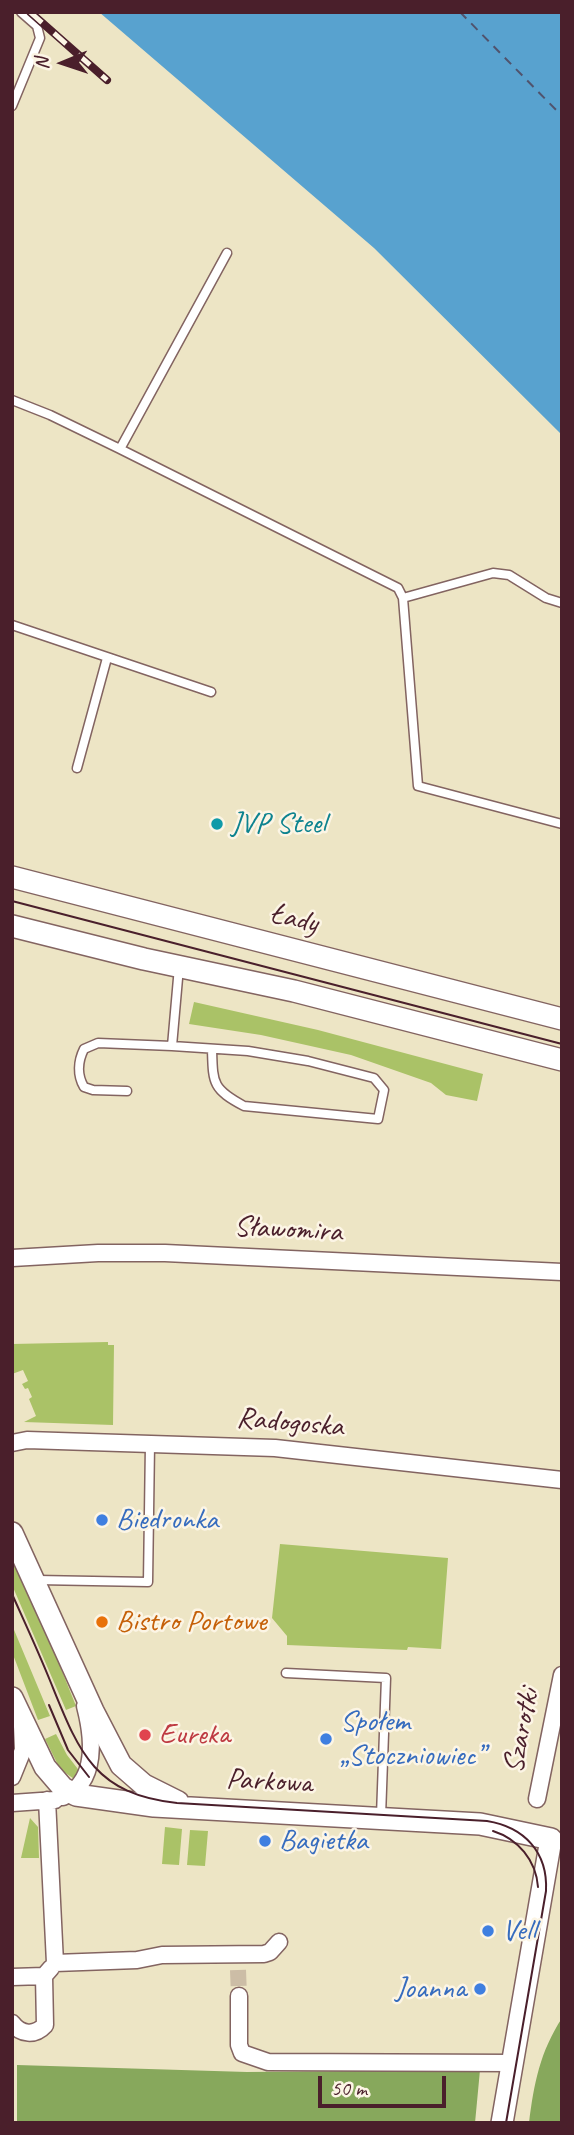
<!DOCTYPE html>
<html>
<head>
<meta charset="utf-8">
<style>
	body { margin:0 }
	#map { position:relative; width:574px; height:2135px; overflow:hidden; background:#ede5c5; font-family:Caveat,sans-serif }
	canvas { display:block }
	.frame { position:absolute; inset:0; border:14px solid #4a1f2b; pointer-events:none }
	.north { position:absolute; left:28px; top:28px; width:70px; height:70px; -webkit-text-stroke:5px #fcf5e5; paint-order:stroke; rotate:268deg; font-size:19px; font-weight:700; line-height:28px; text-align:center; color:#4a1f2b }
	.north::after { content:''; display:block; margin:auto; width:24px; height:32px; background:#4a1f2b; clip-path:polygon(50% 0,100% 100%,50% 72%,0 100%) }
	.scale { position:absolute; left:318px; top:2076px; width:128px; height:32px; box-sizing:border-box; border:4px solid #4a1f2b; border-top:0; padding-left:9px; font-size:21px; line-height:24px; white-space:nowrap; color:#4a1f2b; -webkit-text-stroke:5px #fcf5e5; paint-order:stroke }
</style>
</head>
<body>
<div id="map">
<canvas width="574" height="2135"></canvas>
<div class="frame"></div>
<div class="north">N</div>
<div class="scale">50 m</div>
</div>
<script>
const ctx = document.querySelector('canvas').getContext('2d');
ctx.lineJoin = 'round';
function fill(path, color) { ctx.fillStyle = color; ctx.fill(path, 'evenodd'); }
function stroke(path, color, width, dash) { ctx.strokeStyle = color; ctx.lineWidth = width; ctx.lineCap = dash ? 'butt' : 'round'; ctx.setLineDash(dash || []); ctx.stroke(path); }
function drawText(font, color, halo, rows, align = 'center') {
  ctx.font = font + ' Caveat,sans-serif'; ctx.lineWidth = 5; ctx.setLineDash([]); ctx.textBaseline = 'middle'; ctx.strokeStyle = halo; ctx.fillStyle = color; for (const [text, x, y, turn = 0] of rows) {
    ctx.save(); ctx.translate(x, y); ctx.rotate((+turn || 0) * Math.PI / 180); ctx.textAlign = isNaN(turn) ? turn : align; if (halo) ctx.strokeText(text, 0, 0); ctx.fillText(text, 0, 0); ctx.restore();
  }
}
fill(new Path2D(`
	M194,1002L318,1030L483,1074L477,1101L446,1095L431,1083L351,1055L261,1035L189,1024Z
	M108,1342V1345H114L113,1425L24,1422L36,1416L29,1399L32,1397L28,1388L25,1389L22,1384L28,1381L23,1370L12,1374V1344Z
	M280,1544L448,1558L441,1649L408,1647L407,1650L287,1645V1636L272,1618Z
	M12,1556L46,1631L76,1706L66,1710L12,1585Z
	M12,1625L50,1716L38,1720L12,1652Z
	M56,1734L67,1755L81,1773L74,1779L60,1769L45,1739Z
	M30,1818L38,1827L39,1858H21Z
	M165,1827L182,1829L179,1865L162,1864Z
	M190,1830L208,1831L205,1866L187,1865Z`), '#aac267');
fill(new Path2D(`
	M562,2018V2123H529C534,2083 540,2052 562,2018Z
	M17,2065L247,2072L480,2070L475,2123H17Z`), '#87a85c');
fill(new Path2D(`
	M99,12H562V435L374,248Z`), '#58a2cf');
stroke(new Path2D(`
	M460,12L562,116`), '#50536d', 2, [9, 7]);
stroke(new Path2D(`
	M238,1970L239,1996`), '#ccbda6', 16, [16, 8]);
const service = new Path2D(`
	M12,106L40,38L37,26L21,12
	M227,253L120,449L398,588L403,598L418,786L562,824
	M12,400L50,415L120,449
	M403,598L493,573L509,575L546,598L562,603
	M12,625L211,692
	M77,768L107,658
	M172,1046L248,1051L308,1061L374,1078L384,1090L378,1119L244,1106C212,1089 213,1083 212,1049
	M127,1091L93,1090L84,1087C77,1075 78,1061 84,1049L98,1043L172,1046L179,967
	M37,1580L148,1582L150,1444
	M286,1673L386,1678L381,1816`);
const minor = new Path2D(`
	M12,1258L98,1253H165L562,1272
	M12,1443L27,1440L275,1448L562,1480
	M12,1777L23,1750L22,1726
	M63,1797C98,1782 93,1737 85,1706
	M537,1799L562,1675
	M47,1800L55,1963L137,1960L162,1955L264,1954L270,1952L279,1942
	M12,1803L55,1800
	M12,1977L44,1976L51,1968
	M239,1996V2045L242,2053L268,2062L513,2063
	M12,2023C21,2035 35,2036 45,2025L44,1976`);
const tertiary = new Path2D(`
	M12,877L562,1019
	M12,926L144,959L294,991L562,1060
	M12,1533L93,1711L121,1765L144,1785L178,1802
	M12,1698L45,1767L63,1788L76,1795L154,1806L480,1824L551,1839L502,2123`);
stroke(service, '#836461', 11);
stroke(minor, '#836461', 19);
stroke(tertiary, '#836461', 24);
stroke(service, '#fff', 8);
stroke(minor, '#fff', 16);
stroke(tertiary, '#fff', 21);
stroke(new Path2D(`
	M12,901L562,1044
	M12,1594C25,1623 39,1653 51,1683C79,1752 94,1794 177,1803L487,1821C524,1827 548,1852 546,1891L506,2123
	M49,1705L68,1750L89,1777
	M493,1831C518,1839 536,1860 538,1887`), '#4a1f2b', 2);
const rail = new Path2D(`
	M30,12L107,80`);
stroke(rail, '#4a1f2b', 8);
stroke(rail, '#fcf5e5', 5, [16]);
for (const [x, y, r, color] of [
	[217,824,7,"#0f9aa8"],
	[102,1520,7,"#3f7fe0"],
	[102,1622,7,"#e8710a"],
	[145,1735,7,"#e0444e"],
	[326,1739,7,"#3f7fe0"],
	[265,1841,7,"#3f7fe0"],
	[488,1931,7,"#3f7fe0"],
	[480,1989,7,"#3f7fe0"]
]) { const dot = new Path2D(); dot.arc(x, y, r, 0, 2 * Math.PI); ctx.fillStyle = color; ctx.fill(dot); stroke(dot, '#fcf5e5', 2.5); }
drawText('30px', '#0d838f', '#fcf5e5', [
	["JVP Steel",231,824]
], 'left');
drawText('30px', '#4a1f2b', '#fcf5e5', [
	["Łady",294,919,14],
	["Sławomira",288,1230,3],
	["Radogoska",290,1423,5],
	["Szarotki",522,1731,-79],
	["Parkowa",269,1782,3]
]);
drawText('30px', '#366cbe', '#fcf5e5', [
	["Biedronka",116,1520],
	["Społem",340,1722],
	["„Stoczniowiec”",340,1756],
	["Bagietka",279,1841],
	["Vell",502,1931],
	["Joanna",466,1989,"right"]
], 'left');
drawText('30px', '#c56008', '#fcf5e5', [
	["Bistro Portowe",116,1622]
], 'left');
drawText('30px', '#be3a42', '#fcf5e5', [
	["Eureka",159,1735]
], 'left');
</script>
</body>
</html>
